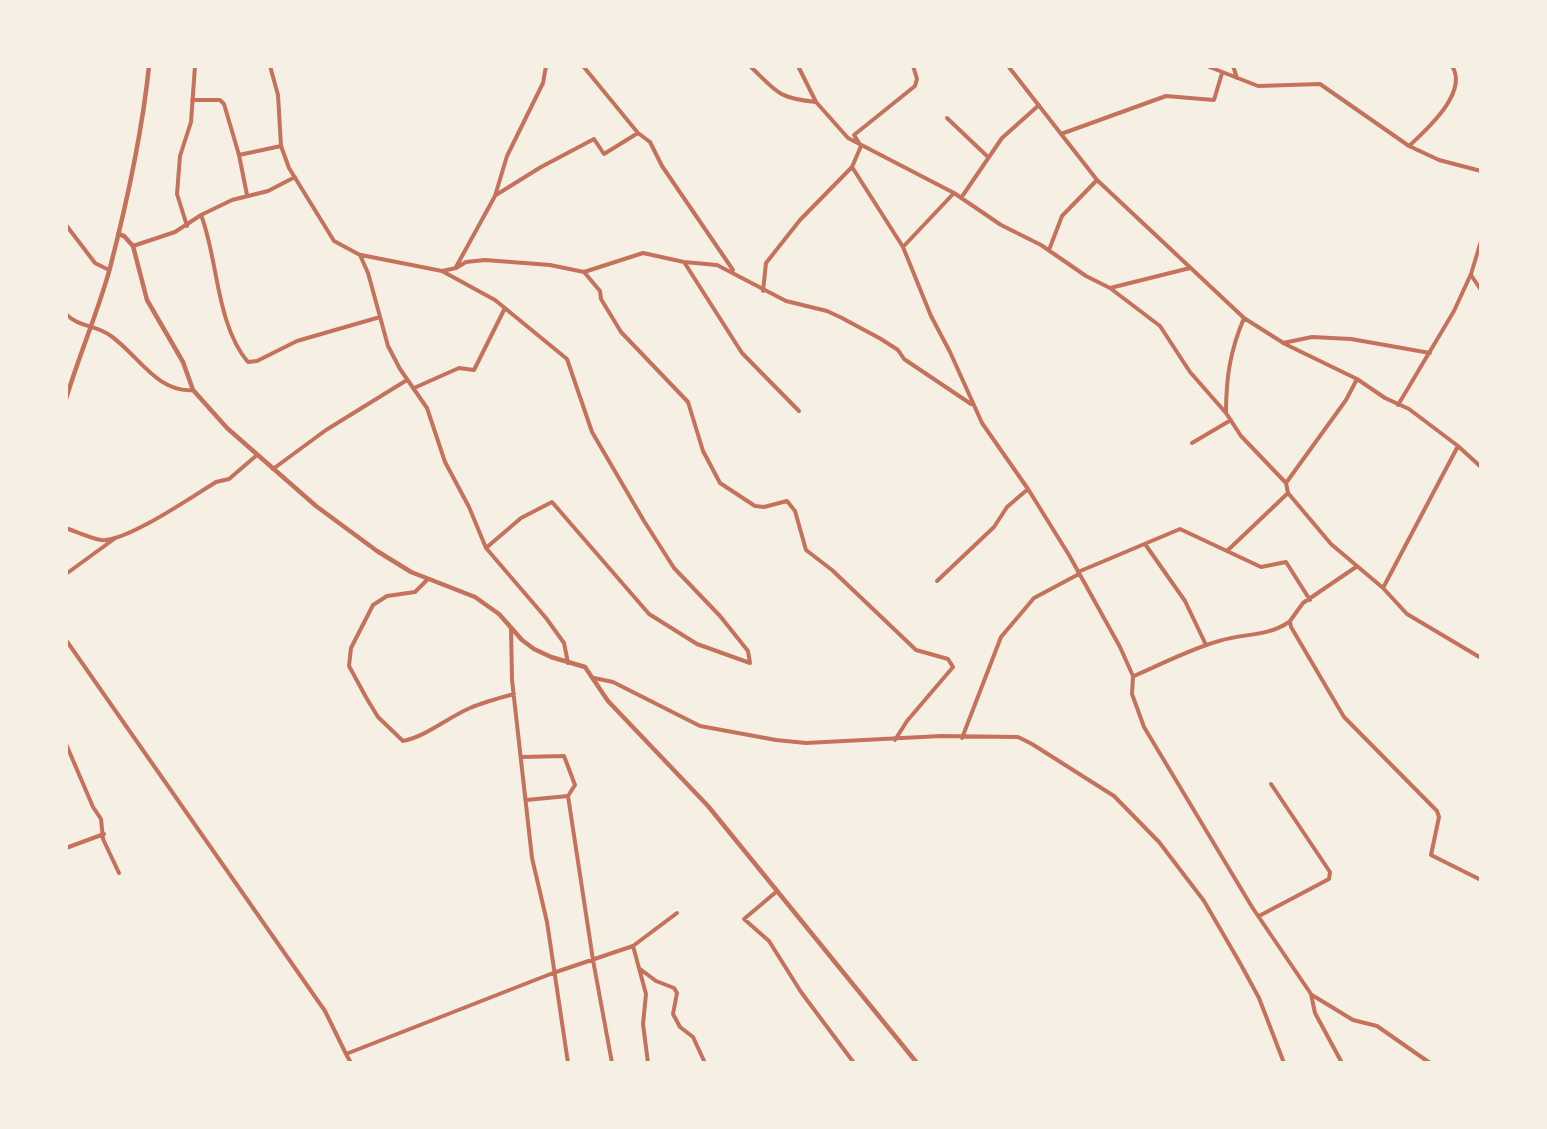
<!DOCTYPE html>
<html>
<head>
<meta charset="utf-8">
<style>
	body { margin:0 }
	#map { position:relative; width:1547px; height:1129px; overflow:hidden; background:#f6efe4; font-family:Georgia,serif }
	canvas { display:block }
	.frame { position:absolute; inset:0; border:68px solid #f6efe4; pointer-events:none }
</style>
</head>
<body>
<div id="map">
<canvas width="1547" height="1129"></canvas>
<div class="frame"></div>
</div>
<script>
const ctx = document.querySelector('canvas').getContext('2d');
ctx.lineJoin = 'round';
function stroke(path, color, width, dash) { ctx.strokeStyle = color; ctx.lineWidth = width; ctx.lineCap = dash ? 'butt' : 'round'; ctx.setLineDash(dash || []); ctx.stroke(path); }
stroke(new Path2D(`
	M270,66L278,95L281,146L289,168L334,241L360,255L368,273L388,346L400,369L427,408L445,462L469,507L486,548L546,618L564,643L568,663
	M583,66L638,133L650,142L662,166L733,270
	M750,66C777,92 777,98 816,102
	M798,66L816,102L848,138L954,193L1001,225L1041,245L1086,276L1110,288L1160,326L1190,372L1226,413L1241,436L1286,483L1288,493L1331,544L1383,588L1407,614L1481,658
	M1008,66L1097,180L1244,318L1285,344L1357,379L1385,398L1409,409L1458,446L1481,467
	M1207,66L1258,86L1320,84L1409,146L1439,160L1481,171
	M1233,66L1237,78
	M192,100H220L224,104L239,155L247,195
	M947,118L988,157
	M1061,134L1166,96L1214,100L1222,73
	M1409,146C1427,129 1469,92 1452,66
	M239,155L281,146
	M852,167L903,247L931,316L950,352L982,423L1028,489L1069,555L1120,647L1133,676L1132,694L1144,727L1252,907L1311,994L1315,1013L1342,1063
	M496,195L541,167L594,139L604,154L638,133
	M961,198L1002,138L1039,105
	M201,215C218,258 216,325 248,362L257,361L297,341L380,317
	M66,225L95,263L109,270
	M187,226L177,194L180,156L191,122L195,66
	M133,246L175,232L201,215L232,200L268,191L295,177
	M903,247L954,193
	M1049,250L1062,216L1097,180
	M361,255L442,271L456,268L466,262L485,260L550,265L584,272L643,253L684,262L717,265L786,301L827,311L842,318L881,339L898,350L904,359L971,404
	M684,262L742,353L799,411
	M456,267L495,196L507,156L543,83L546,66
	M442,271L495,300L567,359L592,432L644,521L674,568L720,616L748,651L750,663L697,644L649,614L552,502L521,518L486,548
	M584,272L600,291L601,299L621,332L688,402L703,451L720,483L755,506L764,507L787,501L795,511L806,550L832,570L916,650L948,659L953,667L907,721L895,740
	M1471,275L1481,290
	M1110,288L1190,268
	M763,291L766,263L800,220L852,167L861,146L854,135L915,86L917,79L913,66
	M66,314C78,327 97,325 111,336C138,355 157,393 193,390
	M1283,343L1312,337L1351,339L1430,353
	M414,388L459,368L474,370L505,308
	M1398,405L1454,311L1471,274L1481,241
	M1226,413C1226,378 1230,351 1244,318
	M1192,443L1231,420
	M273,469L326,430L407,380
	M1286,483L1346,400L1357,379
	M66,528C77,532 90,538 101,540C125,543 193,496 216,482L229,479L257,455
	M1145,544L1185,601L1206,645
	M1227,551L1288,493
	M1356,567L1303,603L1290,621L1291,627L1344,717L1437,811L1439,817L1431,855L1481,880
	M1078,572L1180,529L1261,567L1286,562L1310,600
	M66,574L114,539
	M428,579L415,592L387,596L373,605L351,648L349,666L367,699L378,717L403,741C427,736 447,718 470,708C484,702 499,698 514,694
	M937,581L994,527L1007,507L1028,489
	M1383,588L1458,446
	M511,628L512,680L532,858L547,922L568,1063
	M66,640L325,1011L346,1054L553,973L633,946L677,913
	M1134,676C1162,664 1190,649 1219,641C1244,633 1267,637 1289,622
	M594,678L613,682L700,726L776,740L806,743L941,736L1018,737L1032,744L1114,796L1159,842L1204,901L1240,963L1259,998L1284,1063
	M962,738L1001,637L1034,598L1079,574
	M66,744L93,807L101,819L103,839L119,873
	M521,757L564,756L575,785L568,796L593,960L612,1063
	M526,800L568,796
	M66,848L104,834
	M776,892L744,919L769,941L801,992L854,1063
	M1259,916L1329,879L1330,872L1271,784
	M633,946L646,994L643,1024L648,1063
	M640,969L656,981L674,988L677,993L673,1014L680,1027L693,1037L705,1063
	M1312,995L1353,1020L1377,1026L1430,1063
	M346,1054L351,1063`), '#c5725c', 4);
stroke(new Path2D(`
	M118,234L124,236L133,246L147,300L183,362L193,390L227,428L316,506L377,551L411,572L475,597L499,614L522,640L534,649L551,657L585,667L608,701L708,806L917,1063
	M66,399C79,355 98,312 110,268C127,202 142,134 149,66`), '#c5725c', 4.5);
</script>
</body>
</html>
